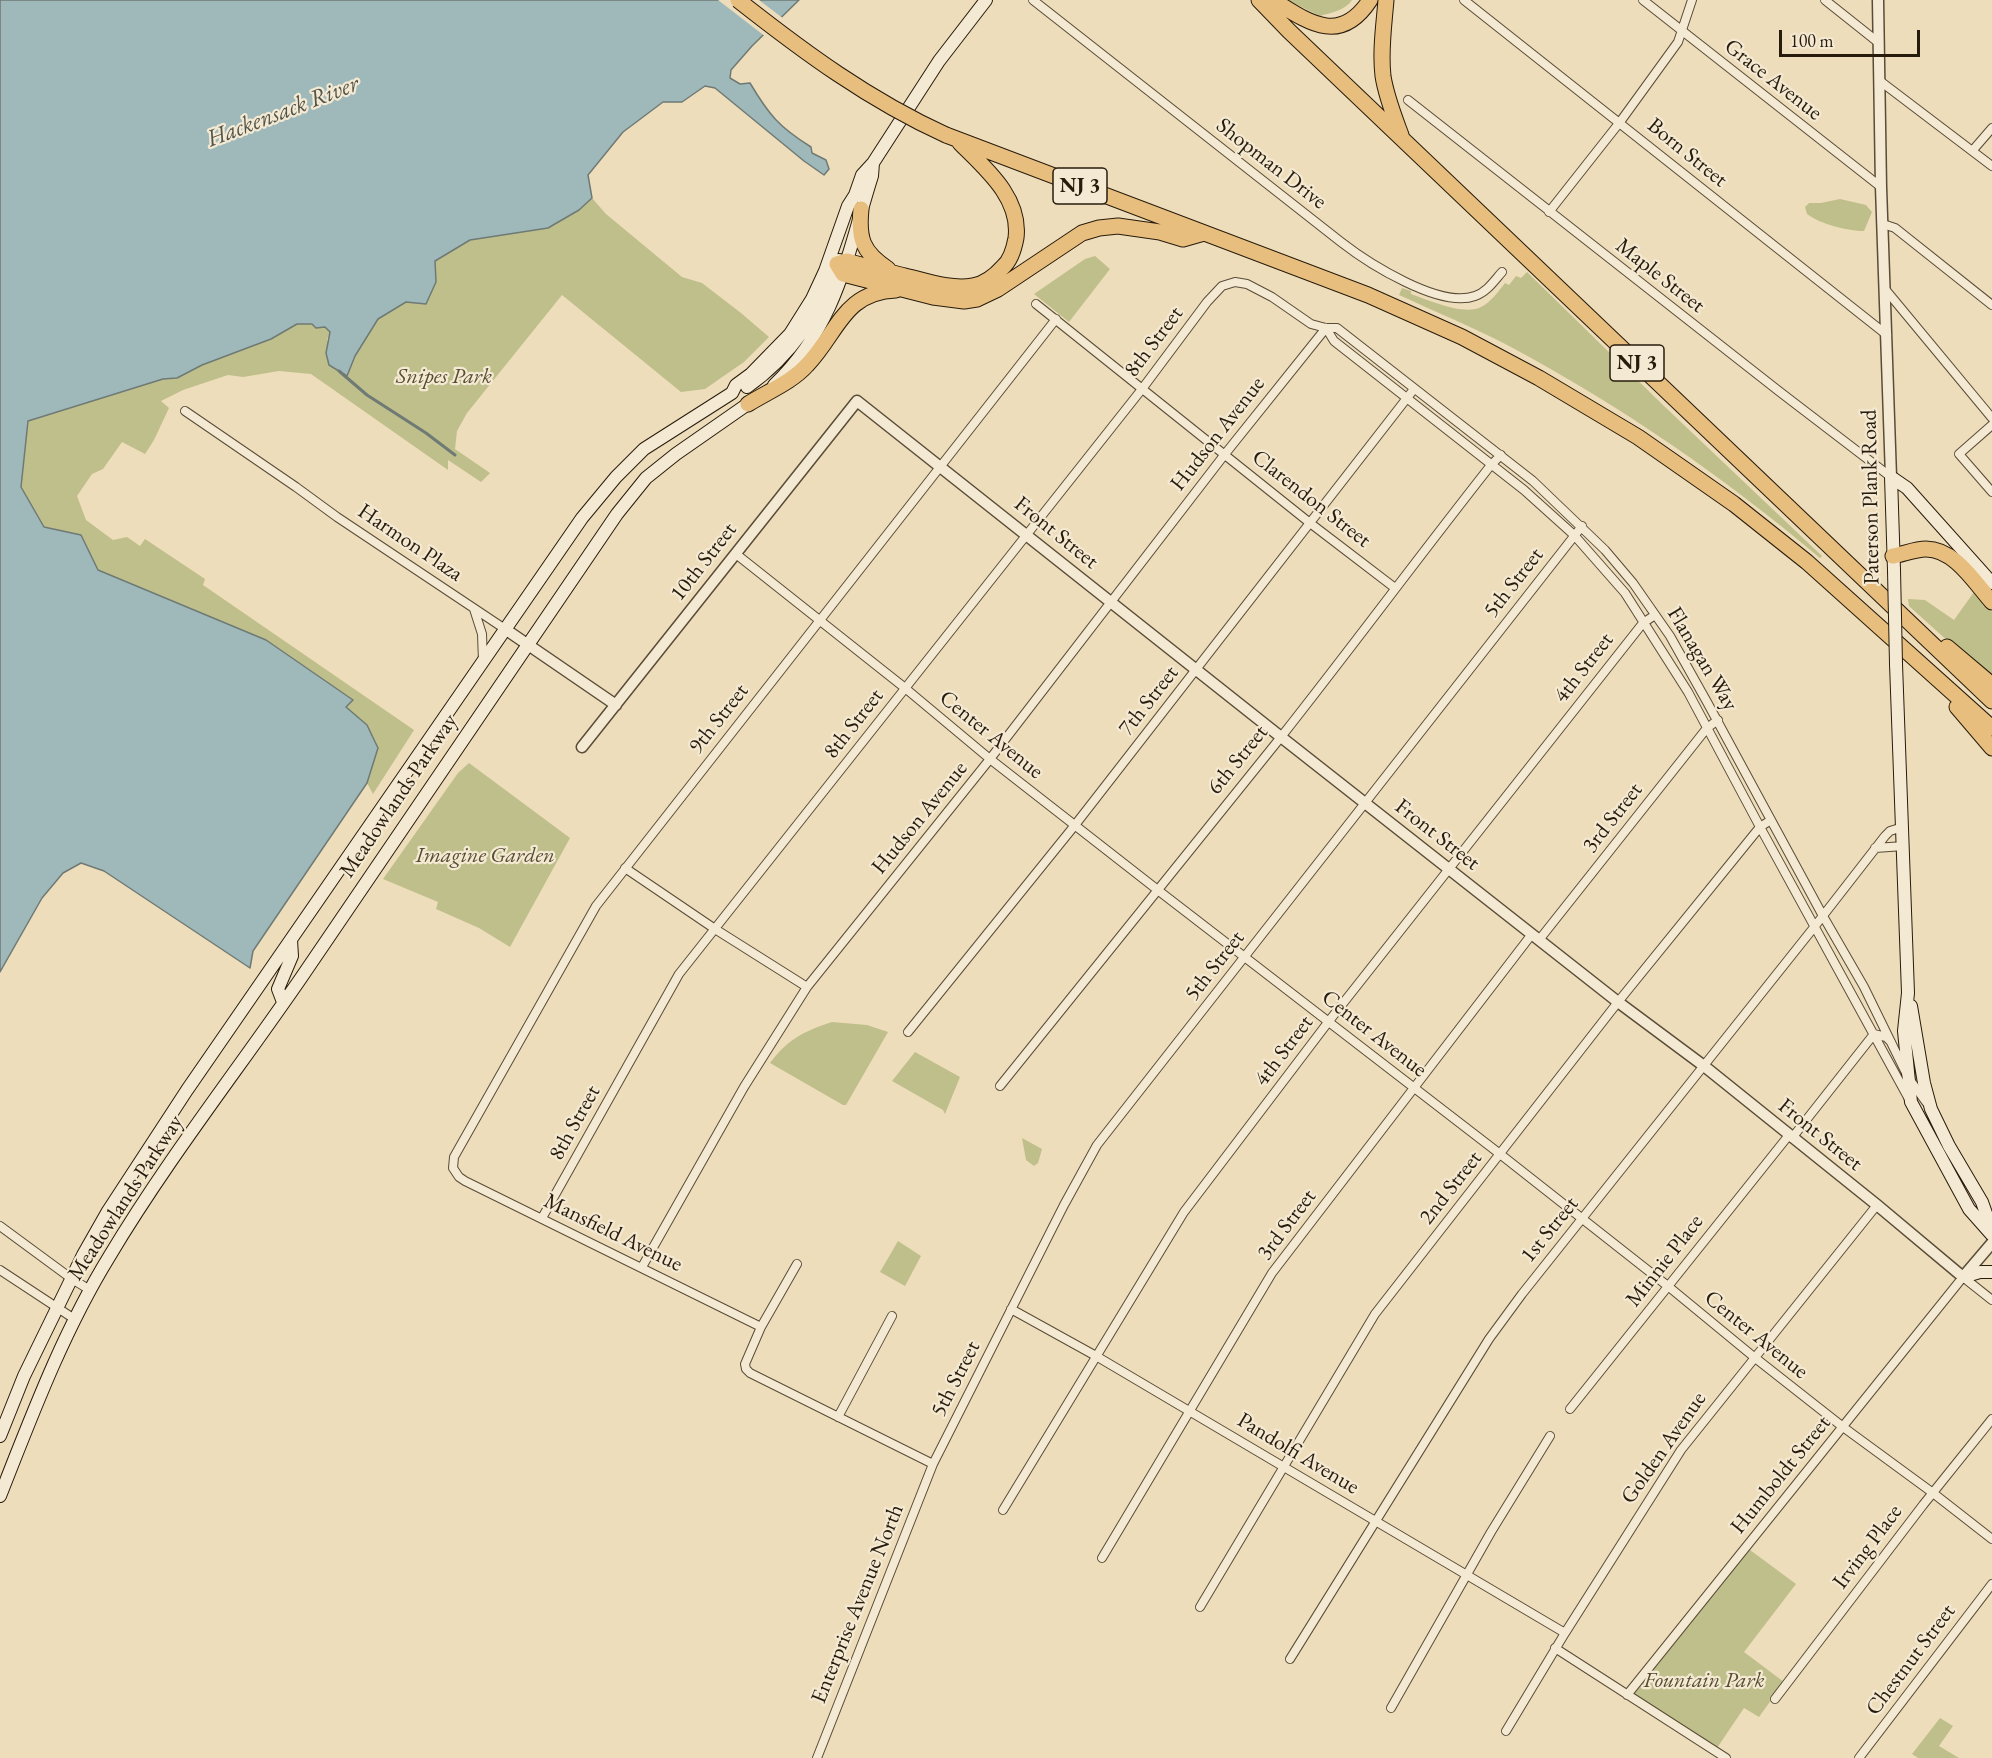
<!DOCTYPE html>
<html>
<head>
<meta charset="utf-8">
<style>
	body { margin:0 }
	#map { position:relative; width:1992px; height:1758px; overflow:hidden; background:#eeddba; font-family:"EB Garamond",serif }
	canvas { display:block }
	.scale { position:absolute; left:1779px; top:30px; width:141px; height:27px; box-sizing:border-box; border:3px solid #271b0c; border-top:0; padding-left:8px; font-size:18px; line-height:21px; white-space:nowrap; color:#271b0c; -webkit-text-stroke:4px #f4e9d2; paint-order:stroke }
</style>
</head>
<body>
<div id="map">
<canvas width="1992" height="1758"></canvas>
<div class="scale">100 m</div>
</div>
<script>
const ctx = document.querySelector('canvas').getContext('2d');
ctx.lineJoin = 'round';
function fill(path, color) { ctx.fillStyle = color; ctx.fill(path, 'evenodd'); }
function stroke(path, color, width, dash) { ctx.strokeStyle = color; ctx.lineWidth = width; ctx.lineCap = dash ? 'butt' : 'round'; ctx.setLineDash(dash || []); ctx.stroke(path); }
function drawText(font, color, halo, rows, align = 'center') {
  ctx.font = font + ' "EB Garamond",serif'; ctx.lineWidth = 4.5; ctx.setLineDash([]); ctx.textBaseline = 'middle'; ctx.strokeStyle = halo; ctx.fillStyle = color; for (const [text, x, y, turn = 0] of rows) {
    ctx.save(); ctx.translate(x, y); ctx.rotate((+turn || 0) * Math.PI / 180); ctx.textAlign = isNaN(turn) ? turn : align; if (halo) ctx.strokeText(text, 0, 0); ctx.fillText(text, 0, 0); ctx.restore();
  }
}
fill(new Path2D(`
	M1287,0H1352C1346,10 1330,13 1320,16Z
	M592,198L606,214L682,277L702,283L741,313L769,337L744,362L705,389L681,392L562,295L467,413L457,431L455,449L490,473L481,482L448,460V470L311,374L279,371L243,377L228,375L183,390L161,401L169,408L154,440L145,454L122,442L103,469L92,474L77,496L86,520L113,540L127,537L140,546L145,539L205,579L203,585L414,730L373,794L367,783L378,748L367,725L345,707L353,700L266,640L98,570L81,535L44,528L21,487L28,421L163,379L177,378L202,365L271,339L297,324H312L316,328L325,327L330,332L327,340L347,376L355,356L378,319L406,302L426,303L436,282L434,261L470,240L548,228L579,210Z
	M1840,199L1866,205L1872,212L1864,231C1847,231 1820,224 1807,214L1805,207L1809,203H1821Z
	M1095,256L1110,269L1069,322L1034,294L1085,259Z
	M1527,272L1664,406L1822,556L1820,558C1724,477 1621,406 1511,347C1475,328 1436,312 1399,295L1402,288L1411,291V294C1428,300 1464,316 1481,307C1491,302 1498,292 1505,283L1509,285L1516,276L1521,278Z
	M1974,592L1992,612V681L1909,606L1908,599L1925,600L1954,620Z
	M469,763L570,838L510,947L479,928L436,909L438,902L383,879L458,773Z
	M832,1022L867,1025L888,1032L846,1105H843L770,1063C789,1038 803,1032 832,1022Z
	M915,1052L960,1077L945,1114L943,1110L892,1081Z
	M1022,1138L1042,1149L1038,1163L1034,1166L1026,1160Z
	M898,1241L921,1256L905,1286L880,1272Z
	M1746,1547L1796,1584L1744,1652L1784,1682L1759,1717L1744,1708L1717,1748L1631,1693Z
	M1940,1718L1953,1726L1939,1746L1959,1758H1918L1912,1754Z`), '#bfbf8b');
const water = new Path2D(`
	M0,0H799L752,46L731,70L730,78L740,84L750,83C769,115 779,127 811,147L812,153L826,160L829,169L824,175L804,161L715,88L705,86L682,102H663L623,132L588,175L592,198L579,210L548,228L470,240L435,261L436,282L426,304L406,302L378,319L355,356L347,376L329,365L326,353L330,332L325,327L316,328L312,324H297L271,339L202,365L177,378L163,379L28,421L21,487L44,527L81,535L98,570L266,640L353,700L346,707L367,725L378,748L367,783L253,951L250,968L104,871L81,863L63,873L42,898L0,972Z`);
fill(water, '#9fb9bb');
stroke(water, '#6f7a75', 1.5);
fill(new Path2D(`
	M718,0H759L784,19L766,37Z`), '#eeddba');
stroke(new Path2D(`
	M339,371L367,395L426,433L455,455`), '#6f7a75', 3);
const minor = new Path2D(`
	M1033,0L1341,242C1368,263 1440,309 1475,296C1487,292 1494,281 1502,272
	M1464,0L1887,335
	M1643,0L1881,187
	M1825,0L1879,43
	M1880,81L1992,166
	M1408,100L1780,392L1891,477
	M1973,150L1992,128
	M1549,212L1620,122L1678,42L1692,0
	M1883,224L1895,228L1992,305
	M1885,289L1992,418
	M1036,304L1310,523L1395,588
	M1326,328L1334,341L1524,490L1574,535L1625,593L1688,692L1760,827L1909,1099
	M185,411L296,487L337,517L505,629
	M1992,425L1959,454L1992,492
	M736,554L905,688L990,759L1159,891L1500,1154L1669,1287L1754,1357L1843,1427L1933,1493L1992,1539
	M474,609L482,634L483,661
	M1875,848L1904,846
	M625,868L715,929L807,987
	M1539,940L1707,728L1718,720
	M908,1032L1075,825L1414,389
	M1000,1086C1094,970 1188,854 1281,737C1352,647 1420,555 1491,465L1501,455
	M1792,1138L1874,1034L1886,1037L1891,1042
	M542,1218L679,974L1142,389L1207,302L1222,286L1235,282L1247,284L1272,297L1311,324L1326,328H1337L1533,481L1605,550L1633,583L1670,636L1707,702L1823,916L1864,987L1908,1077L1926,1102
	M0,1226L72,1279L90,1290
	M797,1264L761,1327L745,1364L746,1369L750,1373L933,1464
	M642,1267L744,1087L807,987L990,759L1225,454L1326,328
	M0,1270L76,1320
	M1011,1309L1096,1356L1565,1633
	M761,1327L465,1181L459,1177L453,1168L454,1157L596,906L1056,319
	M1570,1409L1789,1135
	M838,1417L892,1316
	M1003,1510L1184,1212L1329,1021L1643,623L1655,615
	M1102,1558L1272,1273L1532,934
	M1200,1607L1375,1314L1618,1002L1760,827L1771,820
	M1555,1648L1726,1758
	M1290,1659L1489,1339L1522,1294L1815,926L1885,836L1890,831L1903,827
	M1627,1695L1963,1277L1992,1300
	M1775,1699L1923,1505L1992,1419
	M1391,1708L1491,1532L1550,1436
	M1506,1731L1565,1633L1681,1450L1877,1205
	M817,1758L933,1464L1064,1205L1097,1145L1582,526
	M1859,1758L1992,1584`);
const tertiary = new Path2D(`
	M1878,0L1881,187L1891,477
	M505,629L616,705
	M582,747L857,401L1281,737L1618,1002L1704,1066L1877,1205L1963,1277L1992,1243`);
const secondary = new Path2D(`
	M774,385C837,325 847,255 872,176L873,163
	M747,387C790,357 823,310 839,260
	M1891,477L1907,488L1992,583
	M1891,477L1894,570
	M1896,664L1908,993L1904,1031L1911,1102L1969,1209L1992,1235
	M283,1002L278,989L292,956L291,940
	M1911,1006L1924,1083L1931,1109L1949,1146L1982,1202L1992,1230
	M1963,1277L1980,1272H1992
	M0,1436L24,1376L83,1255L108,1211L187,1090L582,518L616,477L644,449L732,393L736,385L751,374L790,334L812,299L825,271L848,206L855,195L862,175L873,163L939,61L986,0
	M0,1496C32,1415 63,1332 109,1257C167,1160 237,1071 301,978C406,823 512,669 617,514L646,478L676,454L755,399`);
const motorway = new Path2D(`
	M1259,0L1289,31L1992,701
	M1273,0C1308,22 1340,46 1370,0
	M1386,0C1384,25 1380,51 1383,76C1386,96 1394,116 1401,135
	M946,135L1368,295L1462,337L1539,378L1638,437L1734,504L1807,562L1992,728
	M960,143C986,169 1021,198 1016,238C1014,249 1011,260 1003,267C995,276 985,284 973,286C950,290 927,281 905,276C886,271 866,267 847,261L837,264L843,274L933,297L964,301L977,299L998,289L1082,233L1099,228L1118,226L1160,232L1183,239L1204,233
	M861,209C858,238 862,252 888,269
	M748,404C767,392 792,382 807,365C838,333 843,292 896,290
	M1893,556C1904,554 1915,549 1926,549C1955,549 1975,583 1992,602
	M1947,647L1992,685
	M1957,707L1992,748`);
stroke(minor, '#594c38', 10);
stroke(tertiary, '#594c38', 13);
stroke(secondary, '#271b0c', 14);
stroke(motorway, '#271b0c', 17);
stroke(minor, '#f4e9d2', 8);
stroke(tertiary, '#f4e9d2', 10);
stroke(secondary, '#f4e9d2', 12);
stroke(motorway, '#e7be7d', 15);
const secondaryBridge = new Path2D(`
	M1894,570L1896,664`);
const motorwayBridge = new Path2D(`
	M738,0C804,52 869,100 946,135`);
stroke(secondaryBridge, '#271b0c', 14, []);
stroke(motorwayBridge, '#271b0c', 17, []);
stroke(secondaryBridge, '#f4e9d2', 12);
stroke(motorwayBridge, '#e7be7d', 15);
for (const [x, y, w] of [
	[1080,186,54],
	[1637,363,54]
]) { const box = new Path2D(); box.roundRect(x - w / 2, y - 18, w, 36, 4.5); ctx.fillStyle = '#f4e9d2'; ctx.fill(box); stroke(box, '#271b0c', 1.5); }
drawText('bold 21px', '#271b0c', null, [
	["NJ 3",1080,186],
	["NJ 3",1637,363]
]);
drawText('22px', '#271b0c', '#f4e9d2', [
	["Grace Avenue",1773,80,38],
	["Born Street",1687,153,39],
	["Shopman Drive",1271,164,38],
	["Maple Street",1660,276,38],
	["8th Street",1154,342,-53],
	["Hudson Avenue",1218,434,-52],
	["Paterson Plank Road",1871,497,-91],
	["Clarendon Street",1311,499,38],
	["Front Street",1056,533,39],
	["Harmon Plaza",410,543,34],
	["10th Street",704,562,-52],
	["5th Street",1514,583,-52],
	["Flanagan Way",1702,659,59],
	["4th Street",1584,668,-52],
	["7th Street",1149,701,-52],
	["9th Street",719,719,-52],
	["8th Street",854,724,-52],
	["Center Avenue",991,735,39],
	["6th Street",1238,760,-51],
	["Meadowlands Parkway",399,796,-56],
	["Hudson Avenue",920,818,-51],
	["3rd Street",1613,818,-52],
	["Front Street",1437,835,38],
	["5th Street",1215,966,-52],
	["Center Avenue",1374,1034,38],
	["4th Street",1284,1051,-53],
	["8th Street",575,1123,-61],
	["Front Street",1820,1135,39],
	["2nd Street",1451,1188,-52],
	["Meadowlands Parkway",126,1198,-57],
	["3rd Street",1287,1225,-53],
	["1st Street",1550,1230,-51],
	["Mansfield Avenue",613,1233,26],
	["Minnie Place",1665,1261,-52],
	["Center Avenue",1756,1335,39],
	["5th Street",956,1379,-63],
	["Golden Avenue",1664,1448,-55],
	["Pandolfi Avenue",1298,1454,31],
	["Humboldt Street",1781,1475,-51],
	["Irving Place",1868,1547,-53],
	["Enterprise Avenue North",858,1604,-68],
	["Chestnut Street",1911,1660,-53]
]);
drawText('italic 22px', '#554c32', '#f4e9d2', [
	["Snipes Park",444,377],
	["Imagine Garden",485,856],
	["Fountain Park",1704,1681]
]);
drawText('italic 24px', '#515249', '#f4e9d2', [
	["Hackensack River",283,112,-21]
]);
</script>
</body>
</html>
